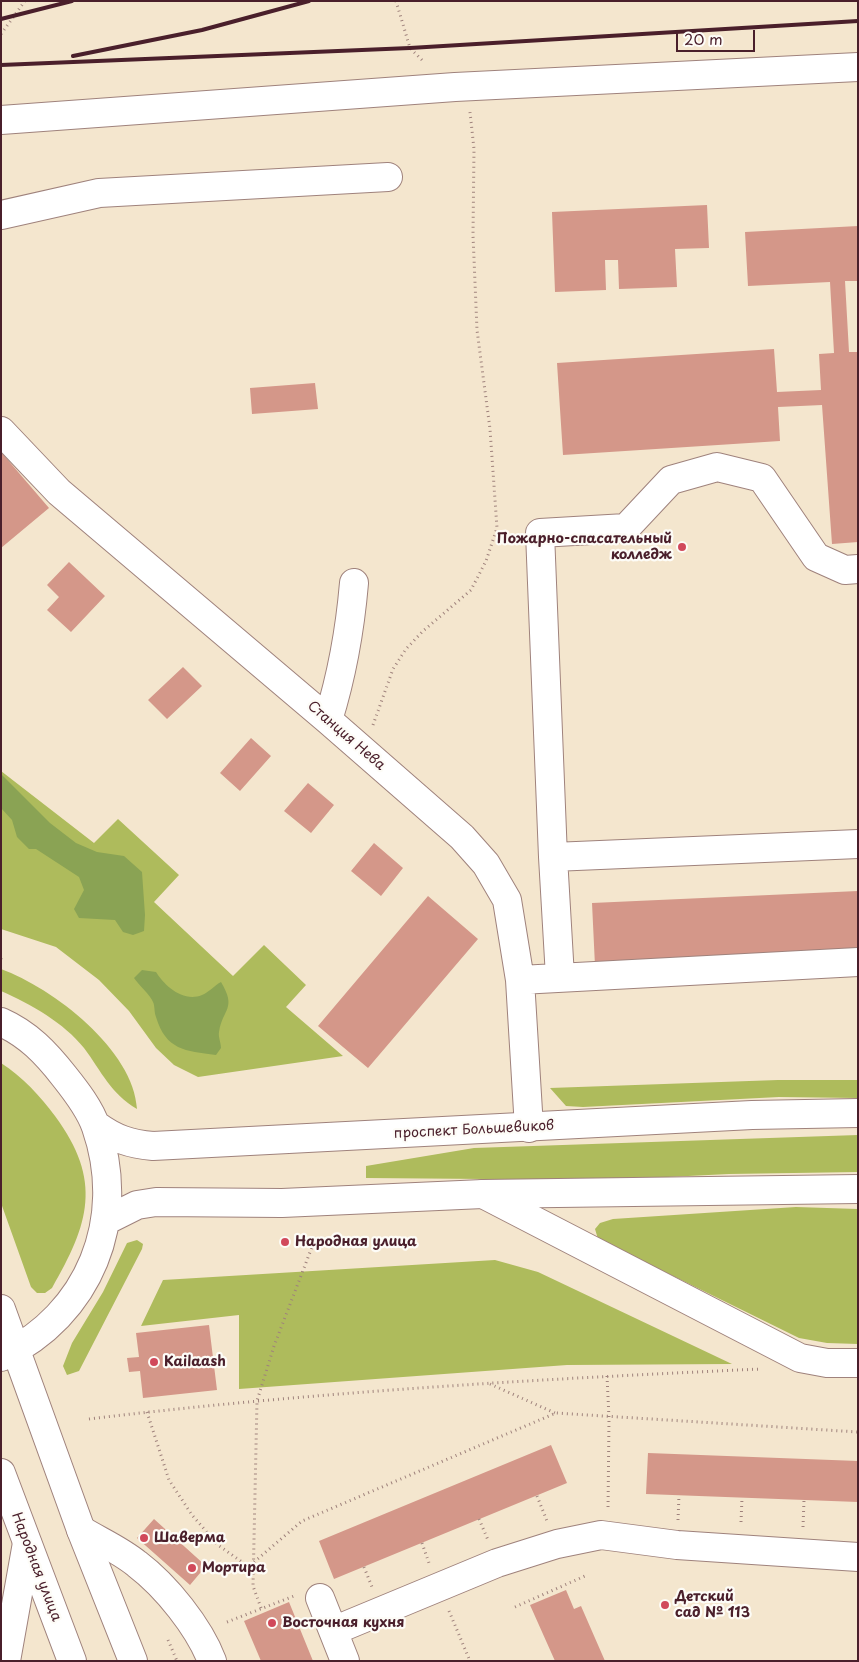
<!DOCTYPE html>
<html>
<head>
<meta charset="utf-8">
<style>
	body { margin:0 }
	#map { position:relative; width:859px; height:1662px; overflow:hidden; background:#f4e6ce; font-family:"Playpen Sans",sans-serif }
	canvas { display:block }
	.frame { position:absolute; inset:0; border:2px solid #4a1f2b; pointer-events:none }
	.scale { position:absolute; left:676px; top:30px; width:79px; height:22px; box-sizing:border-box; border:2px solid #4a1f2b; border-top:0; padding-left:6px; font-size:15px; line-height:18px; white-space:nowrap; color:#4a1f2b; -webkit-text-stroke:4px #fdfcf7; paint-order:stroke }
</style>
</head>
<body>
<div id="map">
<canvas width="859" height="1662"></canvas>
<div class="frame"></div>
<div class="scale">20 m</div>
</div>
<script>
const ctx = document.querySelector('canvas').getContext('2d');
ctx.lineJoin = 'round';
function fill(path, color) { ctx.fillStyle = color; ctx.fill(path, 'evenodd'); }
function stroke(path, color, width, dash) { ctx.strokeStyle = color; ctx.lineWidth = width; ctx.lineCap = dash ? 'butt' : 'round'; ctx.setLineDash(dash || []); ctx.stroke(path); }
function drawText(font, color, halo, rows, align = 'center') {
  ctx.font = font + ' "Playpen Sans",sans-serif'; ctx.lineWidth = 4.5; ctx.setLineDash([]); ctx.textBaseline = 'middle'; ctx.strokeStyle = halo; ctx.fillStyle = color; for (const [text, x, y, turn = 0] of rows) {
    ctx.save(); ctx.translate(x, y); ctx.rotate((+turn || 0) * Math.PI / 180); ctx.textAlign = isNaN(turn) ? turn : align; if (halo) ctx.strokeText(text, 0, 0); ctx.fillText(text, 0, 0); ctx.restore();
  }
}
fill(new Path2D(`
	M1,771L94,843L118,819L179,875L154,902L233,976L264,945L306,985L286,1007L343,1056L198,1077L174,1065L156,1048L129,1011L99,980L56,947L1,929Z
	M1,969C53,988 134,1050 137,1109C110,1093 102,1072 84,1048C64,1023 31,1004 1,991Z
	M1,1063C23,1077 40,1096 55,1116C103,1181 89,1224 52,1288L45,1293H37L31,1287L1,1203Z
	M778,1080H858V1098L779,1097L583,1107L566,1106L550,1088Z
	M858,1135V1172L729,1174L606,1180L366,1178V1166L474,1148Z
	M796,1207L858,1209V1344L827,1343L799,1338L598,1239L595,1229L600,1223L613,1219Z
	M137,1240L143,1244L142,1249L79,1371L67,1375L63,1366L72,1343L103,1292L127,1243Z
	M495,1260L538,1272L732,1364L567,1365L239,1389V1315L141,1326L163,1280Z`), '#aebb5c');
fill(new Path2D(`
	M1,774L50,823L76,843L97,852L124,856L142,872L145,915L144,931L133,935L123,932L115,920L79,918L74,909L84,890L79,877L36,849H29L17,837L12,820L1,808Z
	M142,970L156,972C164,985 183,1003 202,995C208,993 215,985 221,982C237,1009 223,1008 219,1032C218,1036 221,1043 221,1048L216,1055C185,1051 166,1050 156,1017C154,1012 155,1006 153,1002C151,996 138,984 134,978Z`), '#8aa354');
fill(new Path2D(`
	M707,205L709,248L675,249L677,287L619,289L618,260H605L606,290L555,292L552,212Z
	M858,226V281H845L849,352H858V542L832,544L822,405L778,407L780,441L563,455L557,363L774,349L777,392L821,390L819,354L834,353L830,282L748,286L745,232Z
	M315,383L318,409L252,414L250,388Z
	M1,452L49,508L1,548Z
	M69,562L105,596L71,632L47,610L59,597L47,585Z
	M183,667L202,686L167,719L148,700Z
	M251,738L271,756L240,791L220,773Z
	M308,783L334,805L311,833L284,811Z
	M374,843L403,868L381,896L351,871Z
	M858,891V954L595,966L592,903Z
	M428,896L478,939L368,1068L318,1026Z
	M209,1325L217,1390L143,1398L140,1371L129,1372L127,1358L139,1357L136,1333Z
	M551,1445L567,1483L334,1579L319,1541Z
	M648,1453L858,1461V1502L646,1494Z
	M154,1519L206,1566L190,1585L137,1538Z
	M566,1590L574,1609L581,1606L605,1661H555L530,1605Z
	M289,1602L313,1661H261L244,1621Z`), '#d49789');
const minor = new Path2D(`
	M1,120L455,87L858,67
	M1,215L99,193L388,177
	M1,431L59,492L328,720L462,837L486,864L507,900L520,980L529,1128
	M328,720C342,675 350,630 354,583
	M553,857L540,533L626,528L671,480L717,467L762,478L816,557L845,570L858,569
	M560,977L553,857L858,844
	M520,980L858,962
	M483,1194L800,1358L827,1363H858
	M81,1530C99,1541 120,1550 137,1564C166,1586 199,1627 212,1661
	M320,1598L345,1661
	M333,1631L497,1563L557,1544L601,1535L677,1545L858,1557
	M6,1661L27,1543`);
const major = new Path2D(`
	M1,1022C28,1034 46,1053 64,1076C76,1091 90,1109 96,1127C128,1219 90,1315 1,1357
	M96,1125C115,1139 130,1144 153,1146L752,1115L858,1113
	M107,1220L137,1205L156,1202L282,1203L483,1194L858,1189
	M1,1309L81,1530L133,1661
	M1,1473L72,1661`);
stroke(minor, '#9f827c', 30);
stroke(major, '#9f827c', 30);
stroke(new Path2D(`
	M396,1L410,48L424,62
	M1,34L25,1
	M373,725L393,669L406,649L423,631L471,590L486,561L497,528L490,429L477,330L473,235L474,149L470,112
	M1,959L2,960
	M607,1376L609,1418L608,1510
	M490,1384L555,1413
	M147,1412L169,1480L192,1515L218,1545L252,1569
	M89,1419C312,1392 537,1379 761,1369
	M537,1496L547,1521
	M479,1519L488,1540
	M678,1520L679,1495
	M741,1522L742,1498
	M803,1527L804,1500
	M422,1543L429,1563
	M254,1562L302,1521L556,1413L858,1432
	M364,1567L372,1587
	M515,1607L585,1576
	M261,1608L253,1586L257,1401L274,1346L312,1247
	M449,1611L470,1661
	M227,1622L294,1596
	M168,1640L177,1661`), '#9f827c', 3, [1, 4]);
stroke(minor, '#fff', 28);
stroke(major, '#fff', 28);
stroke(new Path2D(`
	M1,19L72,1
	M73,56L202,30L309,1
	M1,65L410,48L858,21`), '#4a1f2b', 4);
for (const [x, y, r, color] of [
	[682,547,5,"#d1495b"],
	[285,1242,5,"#d1495b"],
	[154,1362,5,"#d1495b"],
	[144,1538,5,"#d1495b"],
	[192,1568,5,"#d1495b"],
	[665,1605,5,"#d1495b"],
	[272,1623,5,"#d1495b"]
]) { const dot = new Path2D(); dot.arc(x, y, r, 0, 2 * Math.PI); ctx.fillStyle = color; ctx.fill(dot); stroke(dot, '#fdfcf7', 2); }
drawText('bold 14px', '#4a1f2b', '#fdfcf7', [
	["Пожарно-спасательный",672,539,"right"],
	["колледж",672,555,"right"],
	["Народная улица",295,1242],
	["Kailaash",164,1362],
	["Шаверма",154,1538],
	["Мортира",202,1568],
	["Детский",675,1597],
	["сад № 113",675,1613],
	["Восточная кухня",282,1623]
], 'left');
drawText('14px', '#4a1f2b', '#fdfcf7', [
	["Станция Нева",346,736,41],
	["проспект Большевиков",474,1130,-3],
	["Народная улица",36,1567,69]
]);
</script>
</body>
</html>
